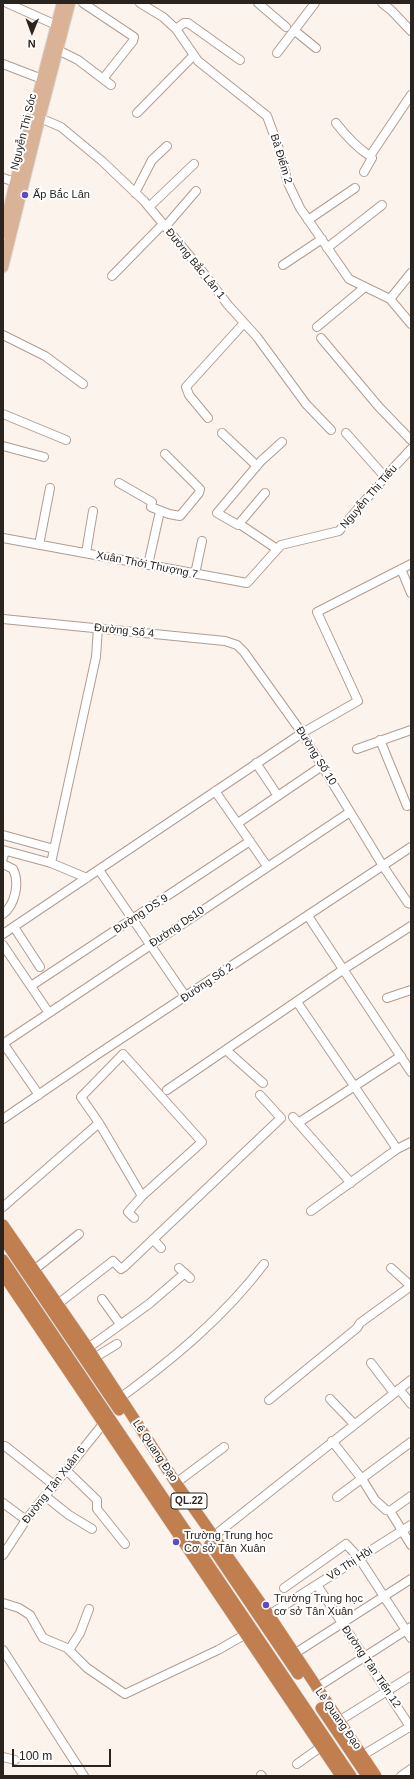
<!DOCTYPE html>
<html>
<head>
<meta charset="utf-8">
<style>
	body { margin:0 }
	#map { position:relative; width:414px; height:1779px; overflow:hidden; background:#fcf3ed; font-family:Helvetica,sans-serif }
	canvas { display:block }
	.frame { position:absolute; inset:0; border:4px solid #2b231e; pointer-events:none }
	.north { position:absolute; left:12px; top:12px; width:40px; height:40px; -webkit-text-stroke:3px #fff; paint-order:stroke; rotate:181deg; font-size:11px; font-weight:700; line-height:16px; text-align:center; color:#2b231e }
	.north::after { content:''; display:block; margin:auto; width:14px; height:18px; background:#2b231e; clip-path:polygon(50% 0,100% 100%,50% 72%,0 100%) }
	.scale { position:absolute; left:12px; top:1749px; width:99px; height:18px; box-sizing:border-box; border:2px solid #2b231e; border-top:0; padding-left:5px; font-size:12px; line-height:14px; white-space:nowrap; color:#2b231e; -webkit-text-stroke:3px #fff; paint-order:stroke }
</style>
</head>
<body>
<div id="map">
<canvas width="414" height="1779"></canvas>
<div class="frame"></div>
<div class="north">N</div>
<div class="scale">100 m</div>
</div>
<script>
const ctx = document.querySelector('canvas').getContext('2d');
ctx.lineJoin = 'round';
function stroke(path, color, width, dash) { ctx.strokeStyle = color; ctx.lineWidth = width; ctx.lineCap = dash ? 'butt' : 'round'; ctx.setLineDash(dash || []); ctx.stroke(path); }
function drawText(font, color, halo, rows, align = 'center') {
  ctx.font = font + ' Helvetica,sans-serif'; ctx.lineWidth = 4; ctx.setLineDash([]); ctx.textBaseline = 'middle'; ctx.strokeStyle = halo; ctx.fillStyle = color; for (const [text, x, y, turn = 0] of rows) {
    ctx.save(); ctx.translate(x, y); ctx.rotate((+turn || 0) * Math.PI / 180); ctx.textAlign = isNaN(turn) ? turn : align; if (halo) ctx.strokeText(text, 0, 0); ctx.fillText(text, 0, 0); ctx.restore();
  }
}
const minor = new Path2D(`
	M7,3L56,25
	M83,3L134,37L133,41L106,75
	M140,3L163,17L176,29L198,61L267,116L278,146L288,183L300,208L349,279L390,299L411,324
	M258,3L286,27
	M382,3L391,10L411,31
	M176,29L184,23H188L240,60
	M295,31L316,48
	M58,50L78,60L111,85
	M277,53L315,3
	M3,64L42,79
	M137,113L194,55
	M40,118L61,127L102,161L144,201L198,266L228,305L257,337L306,404L331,430
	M336,123C346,136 356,147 370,156L411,95
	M364,172L372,158L370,156
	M3,178L15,182
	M135,193L152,160L167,146
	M149,207L194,164
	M308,220L355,188
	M165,227L196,191
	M327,248L382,205
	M283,265L322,239
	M112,276L163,224
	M390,299L411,273
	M317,327L365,287
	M3,335L45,356L83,384
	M321,338L379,407L411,440
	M3,414L66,440
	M208,418L189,395L186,387L244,323
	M222,433L257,466
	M346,433L385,477
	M3,446L44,457
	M119,483L152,502L151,507L169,514L180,516L199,493L200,489L165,454
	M238,525L265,493
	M3,538L247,583L281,545L339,531L385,477L411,449
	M39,545L50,488
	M277,549L241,525H238L217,513L261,461L282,442
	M86,553L93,511
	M148,565L160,511
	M401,569L411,593
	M195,574L202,541
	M3,619L225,641L237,645L244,652L302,733L383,866L408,903L411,904
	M380,740L407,806
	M357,749L411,730
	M256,763L278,796
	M215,791L267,866
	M238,823L322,766
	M3,835L54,849
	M3,850L51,863L87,878
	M3,858L5,851
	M51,863L96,657L98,628
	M3,864L13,869C20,883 15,905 3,914
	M99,870L186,997
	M308,916L411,1072
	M14,927L40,967
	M3,934L302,733L358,701L317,612L411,564
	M3,945L49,1013
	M31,986L250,841
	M387,998L411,990
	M297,1002L397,1149
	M3,1043L39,1095
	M4,1043L350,812
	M226,1050L263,1083
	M167,1090L344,969L411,926
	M293,1117L351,1183
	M3,1119L98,1054L411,847
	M298,1123L401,1056
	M3,1207L99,1123
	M311,1211L397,1149L411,1142
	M134,1218L128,1212L142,1196L202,1142L123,1054L81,1097L99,1123L142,1196
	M153,1239L161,1248
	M179,1268L190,1278
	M34,1270L79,1234
	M102,1299L120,1324
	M54,1307L113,1261L121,1269L124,1267L281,1118L260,1095
	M88,1348L149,1304L185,1273
	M94,1358L117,1344
	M371,1363L394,1393
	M399,1389L411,1404
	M120,1398C173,1359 224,1317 264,1264
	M330,1399L354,1424
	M269,1400L357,1328L360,1323L411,1286L391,1268
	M332,1441L362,1479L375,1500L386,1510L390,1511
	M5,1446L54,1485
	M66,1470L97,1500V1509L125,1544
	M176,1483L224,1447
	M45,1496L69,1515L92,1529
	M411,1496L390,1511L411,1545
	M337,1497L411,1442
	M3,1503L26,1520
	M210,1539L411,1380
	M3,1555L26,1520L107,1419
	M317,1585L411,1728
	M284,1588L346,1544L359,1558L411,1638
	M3,1603L19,1608L30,1615L43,1638L67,1648L87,1668L125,1694L218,1650L246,1634
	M269,1615L411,1525
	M3,1650L84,1776
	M69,1650L80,1633L89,1609
	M294,1654L411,1579
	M316,1688L411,1627
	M339,1721L411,1676
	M363,1755L411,1726
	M3,1757L15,1760
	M297,1764L325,1744
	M261,1775L262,1776
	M401,1776L411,1769`);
const major = new Path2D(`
	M3,233L15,182L62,3
	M3,267L40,118L70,3`);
const highway = new Path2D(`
	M3,1225L88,1348L176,1483L269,1615L376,1776
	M3,1238L119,1410
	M3,1260L351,1776
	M3,1274L341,1776
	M210,1544L298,1674
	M321,1708L367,1776`);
stroke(minor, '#b29c8e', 10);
stroke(major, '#d5d3d2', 12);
stroke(highway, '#d5d3d2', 12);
stroke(minor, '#fff', 8);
stroke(major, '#dab295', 10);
stroke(highway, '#c17e4f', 11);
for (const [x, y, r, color] of [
	[25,195,4,"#6249c1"],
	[176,1542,4,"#6249c1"],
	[266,1605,4,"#6249c1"]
]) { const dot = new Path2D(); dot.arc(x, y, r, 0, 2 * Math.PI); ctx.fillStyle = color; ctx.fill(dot); stroke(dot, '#fff', 1.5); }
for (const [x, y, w] of [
	[189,1501,36]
]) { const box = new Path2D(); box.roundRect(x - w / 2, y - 8, w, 16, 3); ctx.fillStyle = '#fff'; ctx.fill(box); stroke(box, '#2b231e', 1); }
drawText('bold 10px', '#2b231e', null, [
	["QL.22",189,1501]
]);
drawText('11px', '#2b231e', '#fff', [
	["Nguyễn Thị Sóc",24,132,-76],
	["Bà Điểm 2",281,159,73],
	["Đường Bắc Lân 1",195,264,51],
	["Nguyễn Thị Tiểu",369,497,-49],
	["Xuân Thới Thượng 7",147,565,11],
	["Đường Số 4",124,631,6],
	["Đường Số 10",316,756,58],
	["Đường DS 9",141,914,-33],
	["Đường Ds10",177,927,-34],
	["Đường Số 2",207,983,-34],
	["Lê Quang Đạo",155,1451,56],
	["Đường Tân Xuân 6",54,1485,-52],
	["Võ Thị Hồi",350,1564,-33],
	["Đường Tân Tiến 12",371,1667,56],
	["Lê Quang Đạo",338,1719,55]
]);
drawText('11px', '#2b231e', '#fff', [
	["Ấp Bắc Lân",33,195],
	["Trường Trung học",184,1536],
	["Cơ sở Tân Xuân",184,1549],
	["Trường Trung học",274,1599],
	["cơ sở Tân Xuân",274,1612]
], 'left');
</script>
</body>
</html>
